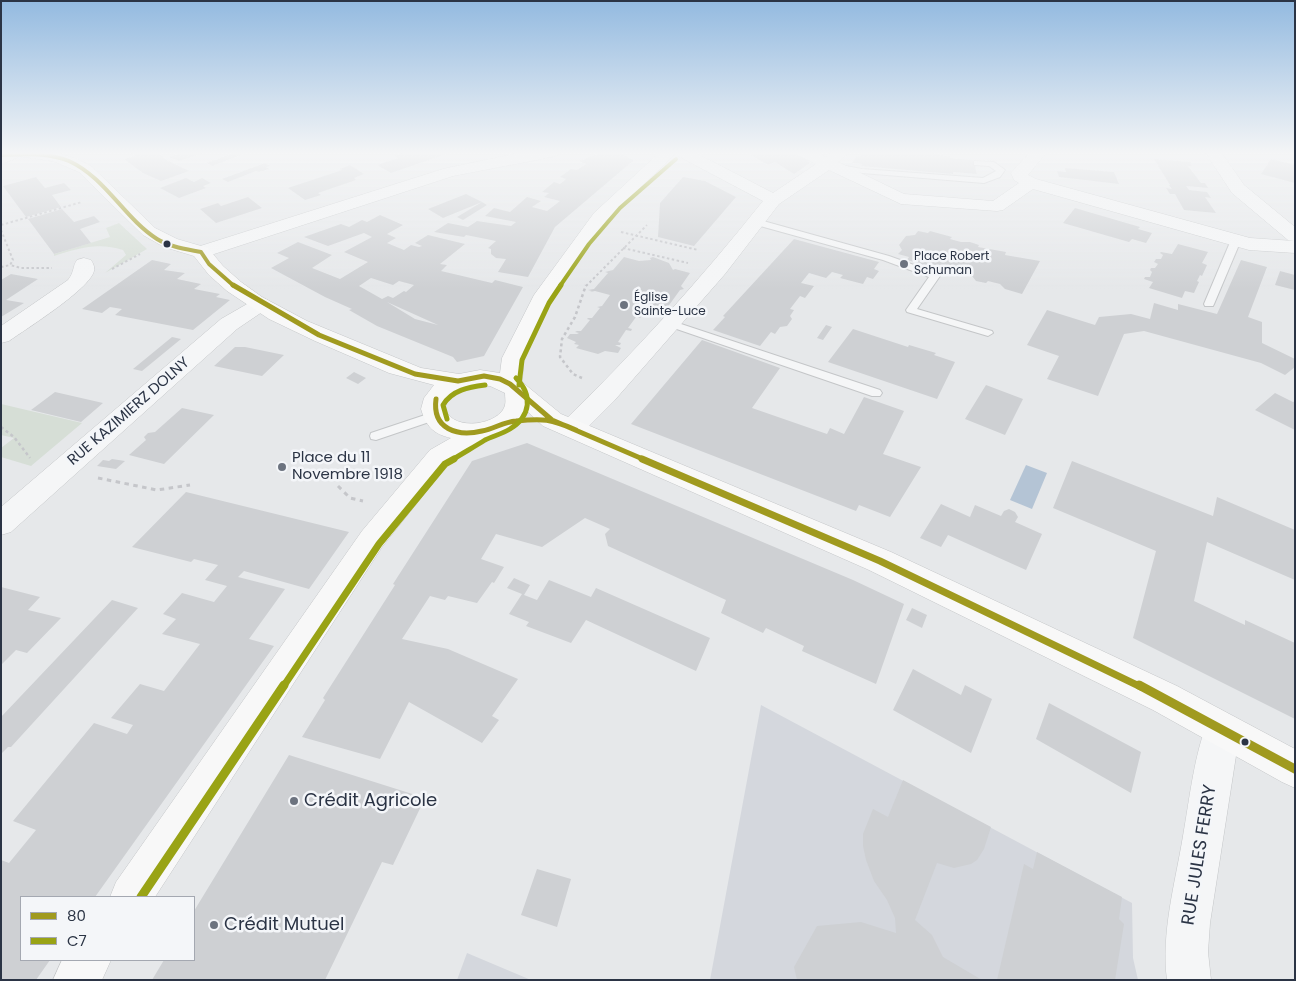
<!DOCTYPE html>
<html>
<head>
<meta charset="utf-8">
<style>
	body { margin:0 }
	#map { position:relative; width:1296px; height:981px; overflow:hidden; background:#e6e8ea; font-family:Poppins,sans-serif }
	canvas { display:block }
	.frame { position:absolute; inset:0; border:2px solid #2b3445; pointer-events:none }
	.legend { position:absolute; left:20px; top:896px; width:175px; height:65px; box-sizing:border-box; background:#f4f6f9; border:1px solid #a4a8b1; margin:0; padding:6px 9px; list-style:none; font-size:15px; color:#2b3445 }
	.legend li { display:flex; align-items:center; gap:10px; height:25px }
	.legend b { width:25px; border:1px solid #a4a8b1 }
</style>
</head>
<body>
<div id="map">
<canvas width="1296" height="981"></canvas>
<div class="frame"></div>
<ul class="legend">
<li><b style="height:6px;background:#a09a1f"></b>80</li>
<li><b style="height:6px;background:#99a315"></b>C7</li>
</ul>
</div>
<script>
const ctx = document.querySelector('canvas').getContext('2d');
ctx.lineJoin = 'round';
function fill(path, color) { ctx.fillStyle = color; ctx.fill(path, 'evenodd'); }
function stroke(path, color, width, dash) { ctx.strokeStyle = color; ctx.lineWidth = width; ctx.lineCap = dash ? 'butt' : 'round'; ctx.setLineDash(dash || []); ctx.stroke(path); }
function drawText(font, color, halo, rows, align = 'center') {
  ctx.font = font + ' Poppins,sans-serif'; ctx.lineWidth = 5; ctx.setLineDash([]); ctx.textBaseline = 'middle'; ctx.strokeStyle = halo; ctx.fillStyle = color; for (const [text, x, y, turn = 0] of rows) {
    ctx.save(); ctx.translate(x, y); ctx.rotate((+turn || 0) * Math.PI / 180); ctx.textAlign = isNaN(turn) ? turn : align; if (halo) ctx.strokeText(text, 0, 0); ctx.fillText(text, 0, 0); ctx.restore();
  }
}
fill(new Path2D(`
	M761,705L1132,903L1133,958L1138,980H710Z
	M467,953L531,980H457Z`), '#d4d7dd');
fill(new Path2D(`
	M119,223L147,249L105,273L126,255L123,250C98,242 79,248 54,256V254L110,237L106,228Z
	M1,404L82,423L31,466L1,457V448L14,438L1,435Z`), '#d6ded6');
fill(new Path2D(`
	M1026,465L1047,473L1032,509L1010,500Z`), '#b4c4d5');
fill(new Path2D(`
	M130,152H157L168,161L189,171L161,181L143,173L124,159L135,156Z
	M183,152H206L179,161L169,157Z
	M236,152L246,153L212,166L207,163Z
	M402,152H452L391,173L377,165L398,158L394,156L404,153Z
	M602,152H616L634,160L555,227L528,277L498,272L506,259L496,258L491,254V249L488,248L496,241L466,235L464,237L434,232L448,223L468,227L477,221L511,226L516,222L485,216L494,208L510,212L527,197L541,201L532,207L547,211L560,201L544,197L549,193L542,192L554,182L560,184L566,179L560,177L571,169L577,170L586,164L580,161Z
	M746,152H798L812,160L807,161L810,163L794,174L775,162L768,165Z
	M861,152H920L950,156V158L973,160L977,174L953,172V174L861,166L862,164L852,163L857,156L861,157Z
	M1154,159L1190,162L1192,166H1188L1201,183H1205L1208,188L1186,186L1189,190L1207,192L1211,198L1205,197L1216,213L1184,210L1175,194H1170L1166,188L1172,189L1169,185H1170Z
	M1271,159L1295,165V183L1261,174Z
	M265,163L270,166L266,167L269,169L259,172L256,171L228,182L222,179Z
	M350,165L364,174L354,178L356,180L318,193L321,195L305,200L288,188L342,170L340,169Z
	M1065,168L1114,172L1119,184L1059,177L1057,171L1066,172Z
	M36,177L45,188L64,183L71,190L52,195L61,207L26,217L3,186Z
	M683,177L705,181L736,197L694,246L658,237L660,203Z
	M186,178L194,182L202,178L211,183L203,186L206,188L179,198L160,188Z
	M466,194L482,202L443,218L428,209Z
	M248,197L262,208L216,223L200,209L218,203L221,206Z
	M482,202L487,205L463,220L457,217Z
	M1075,208L1140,227L1138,229L1152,233L1146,243L1132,239L1129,242L1063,223Z
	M62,209L74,222L94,216L100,222L80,229L91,243L54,254L28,219Z
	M380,215L403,225L387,234L396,238L387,243L404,250L411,245L419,247L422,246L415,243L428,235L465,244L440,264L447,265L441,271L492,283L495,280L523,287L484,356L457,362L453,357L377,326L349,310L352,309L325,297L271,268L289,258L277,253L298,242L332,255L312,268L340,279L368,262L344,252L372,237L364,233L328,246L304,237L341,224L349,227L362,220L367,222ZM371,278L393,285L399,281L414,285L406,292L404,291L393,298L388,296L382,299L359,286ZM387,302L438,325L415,319Z
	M918,231L928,233L930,231L952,237L950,239L961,242H970L979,245L978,247L1006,252L1005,255L1040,261L1022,294L1005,289L1000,284L988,281L986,283L976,281L972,276L959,272L957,275L948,272L950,269L931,264L929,266L907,260L909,257L898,254L902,250L899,245L906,236L915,235Z
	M794,239L879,262L874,269L879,271L873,279L867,277L863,284L840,278L843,275L832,272L826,278L809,273L801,283L814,286L805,298L800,296L790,309L794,310L790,316L792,319L787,326L780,327L775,334L771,332L760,346L713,330L725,317L723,316Z
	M1178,244L1208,252L1202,263L1207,265L1202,276L1200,275L1197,281L1199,282L1194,293L1185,291L1182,298L1149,288L1153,282L1144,279L1145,277H1150L1152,272L1150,270L1151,268H1155L1158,264L1154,262L1156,259H1161L1163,255L1160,253L1161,252L1172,254Z
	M624,257L639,261L651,260L650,258L653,257L669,263L673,270L675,269L690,273L681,286L684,289L680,290L667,308H670L669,310L664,311L661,310L662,308L647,304L639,315L642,316L640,318L636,317L628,328L632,329L631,331L626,330L618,342L621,343L620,345H615L621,348L618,353L605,351L598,354L576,348L579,345L574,344L576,342L567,338L570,334H577L579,333L575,332L577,331H581L590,320L587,319L588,318H592L600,308L597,307L602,306L610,295L595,291L590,292L592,291L588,290L594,289L608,273L605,272L613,270Z
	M152,260L171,264L164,270L185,273L177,279L201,284L194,289L220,294L216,297L230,300L193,330L115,315L122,309L110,307L102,313L82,309Z
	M1241,260L1267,267L1248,317L1262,322V343L1295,359V367L1285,375L1261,363L1144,331L1124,334L1098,396L1047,379L1059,356L1027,345L1047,310L1095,325L1099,317L1131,314L1150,319L1154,303L1178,310V304L1217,314Z
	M1280,271L1295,275V290L1275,285Z
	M11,274L38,279L6,300L24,303L1,317V280Z
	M826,325L832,327L823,340L817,338Z
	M853,329L908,347L909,345L936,353L934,355L955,362L937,399L828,362Z
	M172,337L181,339L142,371L133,369Z
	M702,340L780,368L752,408L827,434L830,428L844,434L864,397L904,411L883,454L921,467L890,517L859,505L856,511L631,424Z
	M235,347H245L284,355L262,376L214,366Z
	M354,372L366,378L358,384L346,378Z
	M986,385L1023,399L1005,435L965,419Z
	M55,392L103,403L81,422L31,410Z
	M1275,393L1293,402L1295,401V430L1255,410Z
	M182,408L214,415L164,464L129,455L146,440L144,437L148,433L155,432Z
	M527,443L853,580L904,604L876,684L802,651L804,646L766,628L763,633L721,613L726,600L608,546L605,534L610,529L585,518L542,547L496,534L481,559L504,567L494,583L492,582L477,603L448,596L445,600L430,596L402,639L448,649L518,679L492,716L499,720L482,743L409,702L380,759L302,737L325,700L323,698L395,585L393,584L472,461Z
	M112,459L125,461L116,469L97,466L103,460L109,461Z
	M1072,461L1213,516L1217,497L1295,530V580L1207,542L1194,601L1245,625V620L1295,643V719L1133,638L1156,551L1053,508Z
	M186,492L349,532L309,589L244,571L238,577L285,589L249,639L274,646L95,897H21V960H50L36,980H1V860L9,863L36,830L13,821L94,723L127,734L133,725L111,718L140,684L164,691L200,644L162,634L176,619L163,614L182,593L214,602L227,586L205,580L218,565L194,559L191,562L132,547Z
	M941,504L970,517L975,505L1001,516L1004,511L1009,509L1015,512L1018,517L1015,522L1042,534L1026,570L948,535L941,547L920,538Z
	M514,578L530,585L524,595L537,600L549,580L591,597L596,588L710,638L696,671L586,620L571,643L526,626L529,622L509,614L522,594L507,588Z
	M1,587L40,597L28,610L61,618L27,653L16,650L1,665Z
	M112,600L138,608L11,747H8L1,754V717Z
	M912,608L927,615L922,628L906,620Z
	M913,669L961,695L965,685L992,699L971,753L893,710Z
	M1049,703L1141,752L1131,793L1036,739Z
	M289,755L425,798L393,865L382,862L325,980H152L164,960H194V911Z
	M903,780L991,827L984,849L977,860L971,864L954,868L937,863L915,920L932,935L943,957L982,980H797L794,967L817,926L861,922L896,933L895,918L887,900L874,881L866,860L863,846V834L873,809L888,817Z
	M1037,852L1122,897L1119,919L1124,924L1115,980H997L1024,864L1033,869Z
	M537,869L571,879L557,927L521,915Z`), '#ced0d3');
const lane = new Path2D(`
	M974,161L994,162L1005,170L1000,177L984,183L862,173L831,166L835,164L862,169L983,178L996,171L989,166L974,165Z
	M756,219L889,256L939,274L940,276L917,309L992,331L993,333L988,336L907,312L906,310L929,277L883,260L753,224L751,222Z
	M1236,237L1241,240L1214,304L1213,306H1205L1204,304L1231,240Z
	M669,320L880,390L882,393L880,396H872L665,325L664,323L665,321Z
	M434,412L440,416L438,419L376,440L371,439L370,436L371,433Z`);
const street = new Path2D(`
	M5,152H17L19,155L17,158L1,164V153Z
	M523,152H560L558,155L552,157L453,176L208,256L201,258L194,256L191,252L194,248L443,169Z
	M674,152H694L773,193L816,164L798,155L796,152H817L826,157L832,152H850L838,162L904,194L993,201L1019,183L1014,180L1011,173L1030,152H1047L1028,175L1036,179L1250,238L1294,241L1288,240L1232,193L1205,152H1221L1244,185L1295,227V253L1249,250L1033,189L1003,210L997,211L901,204L829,170L779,204L725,274L614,401L581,434L572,437L563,434L559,428L563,422C634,353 701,279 763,201L676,155Z
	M84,258L91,260C93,263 95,267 94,271C90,289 26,329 9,341L1,343V326L68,280C75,271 72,267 77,260Z
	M261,298L268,300L271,304L268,308L237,329L11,532L1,535V507L221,319L254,300Z
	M1222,713L1235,718L1240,730L1210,923L1208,952L1211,980H1167C1161,932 1175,884 1183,836C1190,797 1194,754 1209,718Z`);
const secondary = new Path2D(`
	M15,152H54L75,158L91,166L155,228L177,239L208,248L223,266L241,282L262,297L307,321L421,368L459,374L480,370L500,373L502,358L534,295L594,213L660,152H677L606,221L551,299L524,358L522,382L561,414L891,552L1177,686L1295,749V788L1282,782L1153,710L869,570L543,426L527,411L519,425L506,433L492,437L448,464L382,547L155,897H110L116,882L362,531L430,450L451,438C433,434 426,426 421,409L424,398L434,385L389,373L315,341L269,319L227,291L209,275L194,256L164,247L143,235L79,172L53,161L16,156ZM480,385L490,386L505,393C505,397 506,402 505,405C501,424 454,433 445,409C447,393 466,387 480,385Z
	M62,960H111L102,980H53Z`);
stroke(lane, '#c4c6c8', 2);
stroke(street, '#c4c6c8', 1);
stroke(secondary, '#c4c6c8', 1);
stroke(new Path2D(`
	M1,225L82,202
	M1,230L13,260L10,265L21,268H52
	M621,232L698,250
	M623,248L688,263
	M1,267L10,265
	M112,269L140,254
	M586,286L647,225`), '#c5c6ca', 2, [2.5, 2.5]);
stroke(new Path2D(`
	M582,378L573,374L560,357L562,339L575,317L586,285
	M1,427L14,437L30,458`), '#c5c6ca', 2.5, [3, 3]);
stroke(new Path2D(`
	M98,478L157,490L190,485
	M338,486L350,498L363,501`), '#c5c6ca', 3, [4.5, 4.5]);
fill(lane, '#f5f6f7');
fill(street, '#f5f6f7');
fill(secondary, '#f8f8f8');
stroke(new Path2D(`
	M1,155C23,154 48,152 69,161C106,178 124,218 157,239C170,247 186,249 201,252L209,264L234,286`), '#a09a1f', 4);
stroke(new Path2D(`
	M233,285L319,335L415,374L458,381L484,376L500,379L510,384L552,420L645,460
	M436,399C432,429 457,437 482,431C494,429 503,422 516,421C543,418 551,419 576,430`), '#a09a1f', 5);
stroke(new Path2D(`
	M642,459L880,561L1141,687`), '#a09a1f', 7);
stroke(new Path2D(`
	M1139,685L1295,769`), '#a09a1f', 9);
stroke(new Path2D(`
	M560,286L589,244L620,208L676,159`), '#99a315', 4);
stroke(new Path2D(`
	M519,385L522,360L549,303L561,285
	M447,419L443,405C452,390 469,387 485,385
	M452,460C463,453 474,447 485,440C493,436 502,434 510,429C531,416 533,395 516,378`), '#99a315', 5);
stroke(new Path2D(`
	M283,687L379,544L445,464L454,459`), '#99a315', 7);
stroke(new Path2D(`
	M141,897L284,685`), '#99a315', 9);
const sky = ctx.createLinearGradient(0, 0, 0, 289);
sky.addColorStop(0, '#93bae0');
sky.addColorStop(0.53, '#f4f5f6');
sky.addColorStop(1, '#f4f5f600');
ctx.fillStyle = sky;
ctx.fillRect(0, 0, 1296, 289);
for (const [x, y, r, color] of [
	[167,244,4.5,"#2b3445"],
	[904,264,5,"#6c737f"],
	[624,305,5,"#6c737f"],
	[282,467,5,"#6c737f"],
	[1245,742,4.5,"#2b3445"],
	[294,801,5,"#6c737f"],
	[214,925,5,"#6c737f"]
]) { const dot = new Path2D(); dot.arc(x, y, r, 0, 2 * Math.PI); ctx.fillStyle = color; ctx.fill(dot); stroke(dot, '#f4f6f9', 2); }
drawText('12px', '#2b3445', '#f4f6f9', [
	["Place Robert",914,257],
	["Schuman",914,271],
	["Église",634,298],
	["Sainte-Luce",634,312]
], 'left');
drawText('15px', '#2b3445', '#f4f6f9', [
	["RUE KAZIMIERZ DOLNY",129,412,-41]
]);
drawText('15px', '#2b3445', '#f4f6f9', [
	["Place du 11",292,458],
	["Novembre 1918",292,475]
], 'left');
drawText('18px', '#2b3445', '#f4f6f9', [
	["Crédit Agricole",304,801],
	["Crédit Mutuel",224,925]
], 'left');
drawText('18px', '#2b3445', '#f4f6f9', [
	["RUE JULES FERRY",1200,855,-81]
]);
</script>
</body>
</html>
